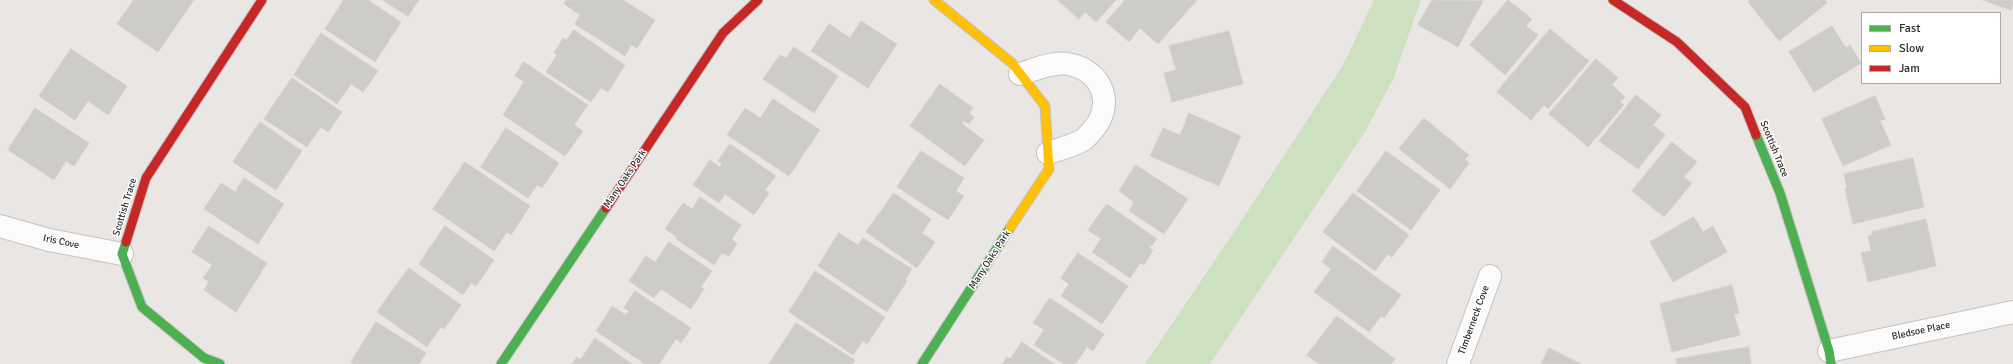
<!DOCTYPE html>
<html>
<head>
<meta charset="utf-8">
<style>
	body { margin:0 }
	#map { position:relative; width:2013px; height:364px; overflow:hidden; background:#e9e6e3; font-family:Signika,sans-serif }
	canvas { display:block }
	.legend { position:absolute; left:1861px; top:12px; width:140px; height:72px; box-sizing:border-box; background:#fff; border:1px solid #ababab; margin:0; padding:5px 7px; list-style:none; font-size:12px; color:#2c2c2c }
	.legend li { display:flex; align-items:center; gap:8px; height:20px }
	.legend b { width:20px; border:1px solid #ababab }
</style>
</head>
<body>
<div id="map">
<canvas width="2013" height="364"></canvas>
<ul class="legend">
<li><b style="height:5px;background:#4caf50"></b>Fast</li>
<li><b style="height:5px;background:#ffc107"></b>Slow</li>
<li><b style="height:5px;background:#c62828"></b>Jam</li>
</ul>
</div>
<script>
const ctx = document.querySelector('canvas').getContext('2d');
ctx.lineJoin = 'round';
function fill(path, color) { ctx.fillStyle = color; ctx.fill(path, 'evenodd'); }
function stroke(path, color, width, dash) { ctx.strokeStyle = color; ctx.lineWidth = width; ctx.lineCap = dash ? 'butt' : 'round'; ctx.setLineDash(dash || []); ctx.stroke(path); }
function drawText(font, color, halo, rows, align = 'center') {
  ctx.font = font + ' Signika,sans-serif'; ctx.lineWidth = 3; ctx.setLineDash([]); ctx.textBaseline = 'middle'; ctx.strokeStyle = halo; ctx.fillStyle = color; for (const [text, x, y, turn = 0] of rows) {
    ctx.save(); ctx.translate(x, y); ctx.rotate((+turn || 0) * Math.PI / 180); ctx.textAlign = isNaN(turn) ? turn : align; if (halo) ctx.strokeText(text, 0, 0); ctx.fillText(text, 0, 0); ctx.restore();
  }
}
fill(new Path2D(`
	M1374,0H1421L1393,79L1365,132L1210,364H1145L1238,226L1343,65Z`), '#cde0c0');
const building = new Path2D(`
	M134,0H194L158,52L117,24Z
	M344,0H368L401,22L375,62L325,29Z
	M383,0H419L408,16Z
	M566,0H623L655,20L637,48L631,45L625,56L575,24L580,15L564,4Z
	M1058,0H1116L1096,22L1085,12L1079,19Z
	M1125,0H1197L1158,44L1140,28L1129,42L1106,22Z
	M1432,0L1483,1L1458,47L1418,25Z
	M1508,0L1532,19L1526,26L1538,35L1505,75L1470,45Z
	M1750,0H1825L1827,3L1779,41L1748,2Z
	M1983,0H2013V5L2011,10Z
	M861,21L897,44L868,88L811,51L829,24L850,38Z
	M1832,26L1846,48L1850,45L1861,63L1814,92L1789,52Z
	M1550,29L1589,61L1548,109L1544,105L1531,120L1497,92Z
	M574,30L625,65L608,92L601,88L591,102L546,72L557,55L554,53L563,38L566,40Z
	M1229,31L1243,84L1172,102L1164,73L1176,70L1169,46Z
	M321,33L378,71L363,92L351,84L337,104L294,75Z
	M794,47L838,76L814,113L763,79L780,55L786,58Z
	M71,49L127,86L108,115L88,101L75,120L39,96Z
	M1596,59L1618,78L1612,85L1625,97L1620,102L1624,105L1588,147L1549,114Z
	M524,62L588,105L574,125L583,131L565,156L503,115L524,82L515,76Z
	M292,78L342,112L328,132L321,127L307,147L264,119Z
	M940,84L973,108L969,113L974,117L969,124L964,121L962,124L984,140L965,166L910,126Z
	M1636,95L1661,115L1653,125L1665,135L1638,169L1599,141Z
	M1875,96L1885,119L1880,121L1891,145L1843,166L1822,119Z
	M773,99L820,130L789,176L727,135L745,108L760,118Z
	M35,108L89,143L74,166L66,161L54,180L8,150Z
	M1189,113L1241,136L1219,186L1150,156L1163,128L1180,135Z
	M1424,118L1469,155L1465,159L1469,163L1450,189L1399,149Z
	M260,122L302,151L276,190L233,162Z
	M506,128L559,163L542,188L537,185L528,198L481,167Z
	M1672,142L1697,162L1684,177L1692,183L1664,217L1632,191Z
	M730,144L776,176L765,190L769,193L754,215L725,194L719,203L693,185L710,160L720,167L722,164L718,161Z
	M921,151L964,178L956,191L964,196L948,220L897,187Z
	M1386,151L1440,190L1411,230L1357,191Z
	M1913,158L1924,207L1853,224L1845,189L1847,188L1844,174Z
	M465,162L530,206L511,235L507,232L494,251L433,209Z
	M1136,165L1188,199L1164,234L1129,211L1134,202L1119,191Z
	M244,178L284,204L258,244L204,209L221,183L235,192Z
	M894,193L931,219L922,233L935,242L917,268L866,232Z
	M1353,193L1409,235L1392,257L1388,254L1375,271L1323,232Z
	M700,197L741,225L732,239L737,244L729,256L722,253L714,265L676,239L677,237L665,229L683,203L692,209Z
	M1107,204L1157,239L1149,248L1153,250L1144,265L1140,263L1130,278L1092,252L1101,239L1088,230Z
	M1694,217L1703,232L1713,226L1727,252L1673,282L1650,242Z
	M1926,219L1936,266L1868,282L1861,253L1871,251L1868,236L1872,235V232Z
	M209,226L267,263L236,312L204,290L209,282L203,278L212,265L192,252Z
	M445,226L494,260L476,286L471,283L463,295L419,264Z
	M839,233L858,245L863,238L912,269L905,280L907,281L887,312L818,266Z
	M669,242L712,271L701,287L704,289L691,309L661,289L654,298L629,281L646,256L655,262Z
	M1333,246L1401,295L1384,318L1381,316L1369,332L1314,292L1331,269L1322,262Z
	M1078,253L1128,286L1102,324L1061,296L1069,284L1061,278Z
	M409,268L461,305L444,329L441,327L427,347L377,312Z
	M815,271L885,317L867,344L863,341L853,355L789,312Z
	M1732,285L1739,313L1734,314L1740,335L1672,352L1660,304Z
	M635,291L691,328L681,343L676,339L659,364H645L596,331L612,306L626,315L629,311L624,308Z
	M1050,298L1104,334L1093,351L1087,347L1075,364H1064L1034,345L1044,330L1033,323Z
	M1337,316L1395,359L1391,364H1319L1307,355Z
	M376,322L426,353L419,364H354L351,362Z
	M796,323L855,360L852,364H769Z
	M595,338L632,364H572L577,357L580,360Z
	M1022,342L1054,364H1002L1007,357L1010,359Z
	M1749,347L1751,364H1677L1676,359Z
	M1549,348L1581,364H1541Z`);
fill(building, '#ceccc9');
stroke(building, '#d4d2cf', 1);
const street = new Path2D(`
	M1020,74C1034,70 1053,61 1068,64C1103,70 1116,106 1091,132C1089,134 1086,138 1083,140C1073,146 1059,149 1048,153
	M0,226L49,240L122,254
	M1829,351L2013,312
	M1458,364L1490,276`);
const fast = new Path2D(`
	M1756,135L1780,193L1829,351L1831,364
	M126,242L122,254L142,307L204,358L220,364
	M501,364L606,208
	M922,364L1010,228`);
const slow = new Path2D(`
	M934,0L1012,63L1045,106L1049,169L1010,228`);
const jam = new Path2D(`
	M1613,0L1677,42L1745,107L1756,135
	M606,208L723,33L758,0
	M126,242L146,178L262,0`);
stroke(street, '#c4c3c3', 24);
stroke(fast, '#c4c3c3', 11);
stroke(slow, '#c4c3c3', 11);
stroke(jam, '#c4c3c3', 11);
stroke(street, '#fcfbfb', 22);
stroke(fast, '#4caf50', 9);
stroke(slow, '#ffc107', 9);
stroke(jam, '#c62828', 9);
drawText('10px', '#2c2c2c', '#fff', [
	["Scottish Trace",1774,149,68],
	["Many Oaks Park",625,179,-56],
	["Scottish Trace",125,207,-73],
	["Iris Cove",61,242,12],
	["Many Oaks Park",990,260,-57],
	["Timberneck Cove",1474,320,-70],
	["Bledsoe Place",1921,331,-12]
]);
</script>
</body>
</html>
